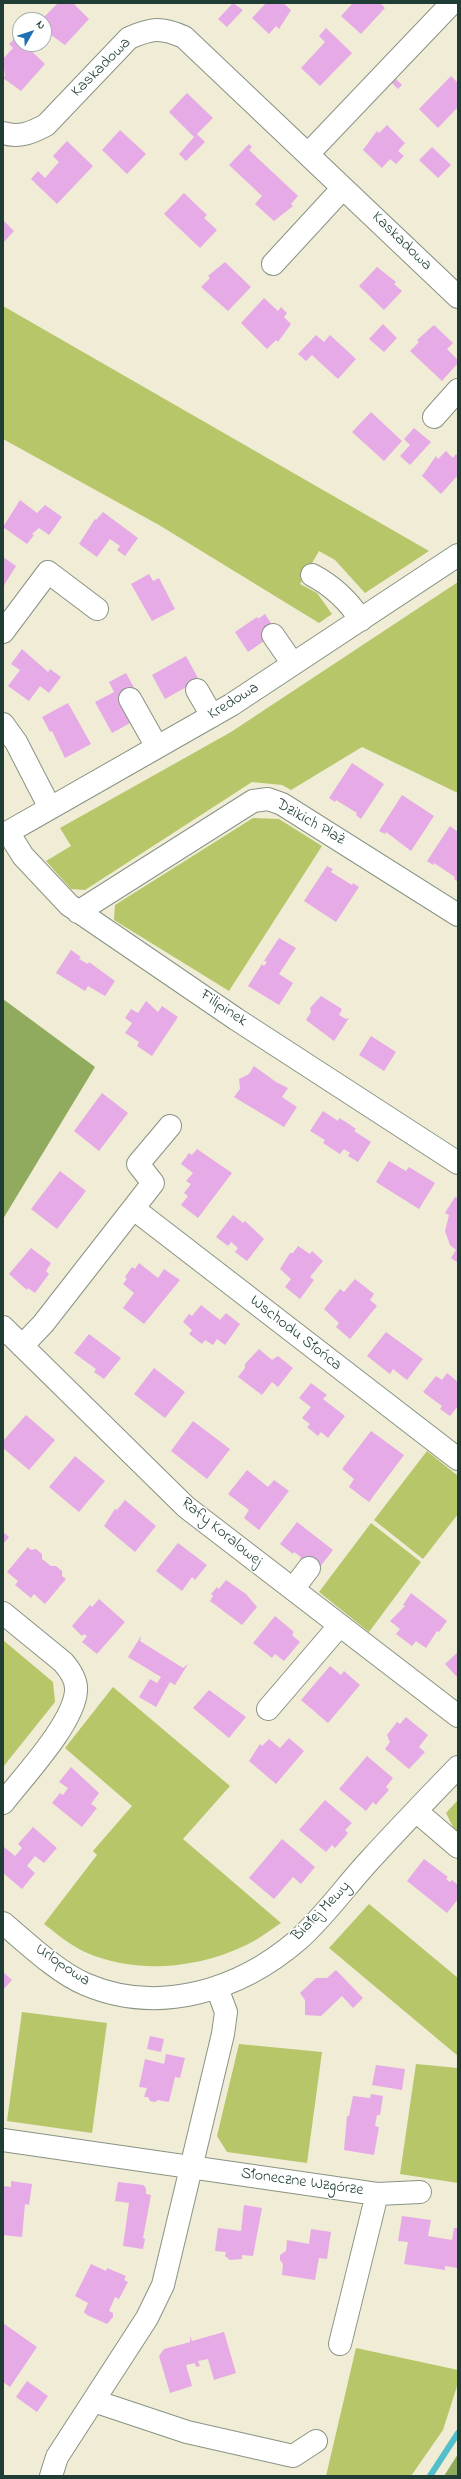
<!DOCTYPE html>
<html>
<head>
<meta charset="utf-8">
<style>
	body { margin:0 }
	#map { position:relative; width:461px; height:2479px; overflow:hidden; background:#f0ecd5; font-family:"Indie Flower",sans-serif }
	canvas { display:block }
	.frame { position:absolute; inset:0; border:4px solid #1f3d34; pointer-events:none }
	.north { position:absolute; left:12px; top:12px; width:40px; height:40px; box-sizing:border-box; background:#fff; border:1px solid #a5b1ae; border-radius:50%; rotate:51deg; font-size:11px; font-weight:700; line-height:16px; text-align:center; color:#1f3d34 }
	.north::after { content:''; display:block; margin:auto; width:14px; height:18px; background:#1f6fb2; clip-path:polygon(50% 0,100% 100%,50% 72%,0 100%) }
</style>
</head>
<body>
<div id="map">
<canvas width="461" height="2479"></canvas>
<div class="frame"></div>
<div class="north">N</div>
</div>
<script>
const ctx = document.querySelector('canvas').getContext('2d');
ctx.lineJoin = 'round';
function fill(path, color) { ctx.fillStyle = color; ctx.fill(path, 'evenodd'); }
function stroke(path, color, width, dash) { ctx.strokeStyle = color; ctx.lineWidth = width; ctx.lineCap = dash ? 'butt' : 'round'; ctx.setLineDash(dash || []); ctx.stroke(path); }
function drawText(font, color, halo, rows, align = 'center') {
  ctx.font = font + ' "Indie Flower",sans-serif'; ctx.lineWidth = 3; ctx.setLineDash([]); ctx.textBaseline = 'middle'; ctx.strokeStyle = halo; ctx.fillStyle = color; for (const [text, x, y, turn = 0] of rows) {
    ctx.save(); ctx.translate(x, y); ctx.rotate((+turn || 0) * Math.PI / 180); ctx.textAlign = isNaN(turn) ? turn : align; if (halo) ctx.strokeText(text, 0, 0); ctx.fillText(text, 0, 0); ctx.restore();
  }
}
fill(new Path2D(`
	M3,306L429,551L365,593L335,560L319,551L300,584L317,593L332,614L319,623L159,525L3,439Z
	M458,582V793L362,747L291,790L282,785L252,782L85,890L71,889L46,861L71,846L60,828L231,732Z
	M253,818L279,819L322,846L229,991L114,920L115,905Z
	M427,1451L458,1476V1514L423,1559L374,1520Z
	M371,1523L421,1562L369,1632L319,1592Z
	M3,1640L53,1682L55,1702L3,1767Z
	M113,1687L230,1786L183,1839L281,1923C269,1931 256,1941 242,1947C194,1969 134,1974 85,1952C70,1945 57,1934 44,1924L97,1855L93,1851L132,1806L65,1748Z
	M458,1800V1832L453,1827L446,1813Z
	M369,1904L458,1978V2056L329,1948Z
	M22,2012L107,2023L92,2133L7,2121Z
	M239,2044L322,2052L307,2163L227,2152L217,2136Z
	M416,2064L458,2068V2183L400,2174Z
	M356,2348L458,2370V2383L443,2430L411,2476H326Z`), '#b6c669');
fill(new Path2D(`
	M3,999L95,1067L3,1219Z
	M458,2454V2476H444Z`), '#90ab5d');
stroke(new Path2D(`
	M430,2476L458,2433`), '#52bfcb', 6);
fill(new Path2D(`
	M58,3H73L89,19L65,45L47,32L49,30L44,25V20H41Z
	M233,3L243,10L227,27L218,19Z
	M266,3H283L291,10L279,29L276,26L269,34L252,18Z
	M353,3H380L385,8L361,34L341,16Z
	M326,28L352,53L320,86L301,68L325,42L319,36Z
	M16,37L20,44H24L45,64L21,91L3,78L5,76L3,59L13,48L9,44Z
	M451,76L458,83V107L438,128L419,109Z
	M396,79L402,85L398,89L392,83Z
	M187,93L213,118L197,134L205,142L186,161L179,154L194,137L169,112Z
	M387,125L405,143L398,151L404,156L396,164L390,159L382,168L363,150L377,131L379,133Z
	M120,130L146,154L127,174L102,150Z
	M67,141L93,166L57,204L31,179L38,171L45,178L59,162L53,156Z
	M249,144L252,147L249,150L298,196L291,204L293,206L274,221L255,204L262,196L229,165Z
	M432,147L451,165L438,178L419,160Z
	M184,193L207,215L204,218L217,230L200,248L164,214Z
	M3,220L14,231L3,243Z
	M225,262L251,287L228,311L201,287L210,278L208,276Z
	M377,267L396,282L394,284L402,291L384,310L359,286Z
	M264,298L278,311L281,307L287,313L284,317L291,324L278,342L276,340L267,349L241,323Z
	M383,324L397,338L384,352L369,339Z
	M434,325L453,343L447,349L458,360V363L442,381L410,351L419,342L417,340Z
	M316,335L324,342L330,335L356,359L338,379L312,355L306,361L298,354Z
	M371,412L402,441L384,461L352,432Z
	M414,428L431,442L410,465L400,456L410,445L404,439Z
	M446,451L453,458L456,454L458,456V475L441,494L422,476L436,456L438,459Z
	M20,500L37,513L45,505L62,517L49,535L39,528L32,534L34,535L27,544L3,527Z
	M103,512L138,538L125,556L117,550L120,546L110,539L97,557L79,544L95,519L96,520Z
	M3,557L16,566L3,587Z
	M149,574L153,581L159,578L175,609L152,621L131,584Z
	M265,614L276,631L269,635L258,619Z
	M257,617L270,637L248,652L235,632Z
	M22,649L48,672L50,669L61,677L49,693L40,686L29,701L8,686L20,670L11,664Z
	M186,656L199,680L165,699L152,675Z
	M126,673L137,693L132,722L112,733L95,702L114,692L109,682Z
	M68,703L91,744L65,758L52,731L50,732L42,717Z
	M352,763L384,784L361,819L356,815L357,813L336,800L335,802L329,798Z
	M402,795L434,816L411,851L386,832L385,834L379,831Z
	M450,826L458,832V882L454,879L455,877L434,863L433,865L427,861Z
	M327,866L333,869L331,872L352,885L353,883L359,887L336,922L304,901Z
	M279,938L296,948L279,974L293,983L279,1005L248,986L262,964L264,966L267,962L264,961Z
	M71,950L81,957L79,959L88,964L89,962L115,981L105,996L88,986L85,991L56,973Z
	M321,996L342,1009L339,1015L346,1019L349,1018L334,1041L306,1020L311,1012L310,1008Z
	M146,1001L158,1012L162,1006L178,1017L152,1056L137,1046L139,1042L125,1033L132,1023L125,1018L131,1009L138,1013Z
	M371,1036L396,1052L384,1071L359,1055Z
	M254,1066L276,1082L288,1088L282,1097L297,1107L284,1127L234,1097L240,1089L239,1079L249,1074Z
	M102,1093L128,1113L99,1151L74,1131Z
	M323,1111L338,1121L339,1118L346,1122L356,1129L354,1131L371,1142L358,1162L348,1156L350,1153L344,1149L340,1154L323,1143L325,1140L310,1131Z
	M197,1149L232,1173L198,1218L181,1205L188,1196L184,1193L191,1184L186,1181L193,1173L181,1164L189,1153L192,1155Z
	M389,1161L406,1171L409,1167L435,1183L419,1209L376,1182Z
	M60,1171L86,1191L57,1229L31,1209Z
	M455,1197L458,1198V1263L451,1258L456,1250L450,1245L445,1231L449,1215L445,1213Z
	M233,1215L243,1223L245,1221L264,1239L247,1261L235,1252L238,1248L231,1242L228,1246L216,1237Z
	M298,1246L310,1254L312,1251L323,1261L310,1277L314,1280L300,1299L285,1287L291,1279L280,1269L290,1253H293Z
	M31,1248L51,1263L46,1271L49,1274L35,1293L28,1288L27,1290L9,1274Z
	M139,1263L158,1278L164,1269L180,1280L144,1324L123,1308L134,1293L123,1284L127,1279L125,1277L132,1267L135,1269Z
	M355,1279L374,1294L370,1300L377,1306L350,1339L336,1327L339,1323L324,1309L340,1289L344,1292Z
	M201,1305L220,1320L226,1313L240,1324L225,1345L217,1339L213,1345L205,1340L202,1344L189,1334L192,1330L183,1322L189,1314L192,1316Z
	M386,1332L423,1359L407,1380L393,1369L390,1374L367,1356Z
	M89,1334L121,1358L104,1379L94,1372L96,1369L74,1353Z
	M259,1349L272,1360L278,1356L293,1368L278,1387L272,1382L262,1395L238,1377L245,1368V1364Z
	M154,1368L185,1392L165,1418L134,1394Z
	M447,1373L458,1382V1406L450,1416L440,1409L442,1406L423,1392L436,1376L442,1380Z
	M311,1383L327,1395L323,1399L345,1416L328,1438L321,1432L318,1436L307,1427L310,1424L302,1418L311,1407L299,1398Z
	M26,1415L55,1440L29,1470L3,1448V1441Z
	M193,1421L230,1449L207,1479L171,1451Z
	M371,1431L404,1455L369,1502L349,1487L354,1479L342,1469Z
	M75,1456L105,1481L79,1512L49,1487Z
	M247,1470L268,1487L274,1480L289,1491L259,1530L244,1518L249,1510L228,1494Z
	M125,1500L156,1526L135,1552L104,1526L115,1509L117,1510Z
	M297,1522L333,1550L316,1572L300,1559L301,1557L294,1552L293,1554L280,1544Z
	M3,1532L9,1537L3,1544Z
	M178,1543L207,1565L195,1580L192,1577L182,1591L156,1571Z
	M28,1547L31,1550L36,1549L42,1554V1559L51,1566H56L62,1571V1576L66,1579L45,1604L34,1594L31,1598L15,1585L18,1581L7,1572Z
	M226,1580L246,1594L257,1607L242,1625L210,1601L213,1596L211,1594L217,1587L219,1589Z
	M411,1593L447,1621L439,1632L437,1631L426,1648L416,1641L412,1646L396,1634L400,1629L390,1621L405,1606L403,1605Z
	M99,1599L125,1622L97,1654L82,1642L87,1636L84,1634L82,1636L72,1626L90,1605L92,1607Z
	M275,1616L294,1632L292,1635L300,1642L284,1661L275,1654L272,1658L253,1643Z
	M141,1636L140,1641L183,1668L188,1664L175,1685L170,1682L156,1707L139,1697L150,1679L157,1683L161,1677L128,1657Z
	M458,1652V1678L445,1664Z
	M330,1666L341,1675L344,1671L360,1685L328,1723L301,1700Z
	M209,1690L246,1717L229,1738L193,1708Z
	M406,1717L428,1735L419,1747L425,1752L409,1769L385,1749L390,1742L387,1735L397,1722L400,1724Z
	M289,1738L304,1751L276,1784L249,1761L260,1744L262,1746L269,1739L280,1748Z
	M367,1756L393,1778L386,1787L389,1790L379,1801L376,1805L373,1802L366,1811L339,1789Z
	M71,1767L99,1793L91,1804L97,1808L82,1827L52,1803L60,1793L63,1795L68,1788L59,1782Z
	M325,1800L352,1823L345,1830L348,1833L345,1837L335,1848L332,1845L326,1852L299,1830Z
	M33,1827L57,1848L44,1863L35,1856L27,1866L35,1873L22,1889L3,1873V1849L4,1847L15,1856L22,1848L18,1844Z
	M282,1839L315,1867L301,1884L293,1877L274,1899L249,1878Z
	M424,1859L448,1877L446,1879L450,1882L452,1880L458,1885V1899L447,1913L407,1881Z
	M336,1970L363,1998L353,2008L342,1996L321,2016L305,2015V2000L300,1993L316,1978H327Z
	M3,1972L12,1980L3,1990Z
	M150,2036L164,2039L161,2052L147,2049Z
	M166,2054L185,2058L180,2078L175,2077L169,2102L158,2100L155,2102L150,2101L148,2097H144L147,2088L139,2087L145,2059L164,2064Z
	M376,2065L405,2069L402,2090L372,2085Z
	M371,2094L383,2096L380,2115H377L375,2126L379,2127L374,2155L344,2150L347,2116H349L353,2096L370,2098Z
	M11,2181L32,2184L29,2205L25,2204L22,2237L3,2235V2186L11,2187Z
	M118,2182L143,2185L146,2188V2194L151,2195L143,2238L145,2239L143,2249L123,2246L129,2203L115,2201Z
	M244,2205L262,2208L253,2256L242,2255V2259L230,2260L225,2256L226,2252L215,2251L218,2228L241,2231Z
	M402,2216L431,2220L428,2236L452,2240L454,2228H458V2268L445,2266V2270L404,2264L408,2242L398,2241Z
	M311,2229L331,2232L327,2259L319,2258L315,2280L282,2275L283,2264L280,2260V2255L286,2251L287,2240L309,2244Z
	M91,2264L106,2271L107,2268L126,2276L124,2280L128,2282L119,2299L115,2297L109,2311L113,2313V2317L107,2324L87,2315L84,2312L88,2303L75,2296Z
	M3,2323L37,2347L10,2387L3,2382Z
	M224,2332L236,2373L214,2380L208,2359L198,2361L200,2366L196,2367L195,2363L186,2365L192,2386L170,2393L159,2356L164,2349L190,2342V2336L192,2341Z
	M27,2381L48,2396L37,2412L16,2397Z`), '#e6aae7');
const minor = new Path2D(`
	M3,133C19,138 31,133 46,125L129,38C152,28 161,27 184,37L458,297
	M308,154L452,3
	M273,264L343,188
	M434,417L458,390
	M312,575C333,586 348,600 361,620
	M3,632L48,572L97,609
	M273,635L293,664
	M197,690L212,716
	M130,699L157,747
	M3,724L16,742L50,808
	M8,832L23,856L69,905L236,1019L458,1163
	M3,835L231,705L458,555
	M78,912L253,801L268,799L282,804L458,915
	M134,1209L458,1459
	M3,1327L186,1507L458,1716
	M22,1346L43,1324L153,1183L138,1164L170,1126
	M293,1589L309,1568
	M3,1613L63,1662C70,1670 77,1680 76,1691C74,1723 23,1777 3,1803
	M268,1709L340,1625
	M416,1811L458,1847
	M3,1923C27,1943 57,1972 85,1984C159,2016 240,1990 298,1940C324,1917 345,1887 369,1861C398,1829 428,1798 458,1767
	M3,2140L377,2194L340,2344
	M377,2194L420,2192
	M94,2401L187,2432L293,2456L316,2441
	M51,2476L57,2457L147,2318L163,2285L223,2034L226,2012L217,1988`);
stroke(minor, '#889484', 24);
stroke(minor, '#fff', 22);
drawText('16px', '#1f3d34', '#fff', [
	["Kaskadowa",102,68,-45],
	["Kaskadowa",401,242,44],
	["Kredowa",234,702,-32],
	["Dzikich Plaż",310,823,30],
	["Filipinek",223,1009,34],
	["Wschodu Słońca",295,1334,38],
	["Rafy Koralowej",221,1533,39],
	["Białej Mewy",322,1912,-46],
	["Urlopowa",62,1966,34],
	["Słoneczne Wzgórze",302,2183,8]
]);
</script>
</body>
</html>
